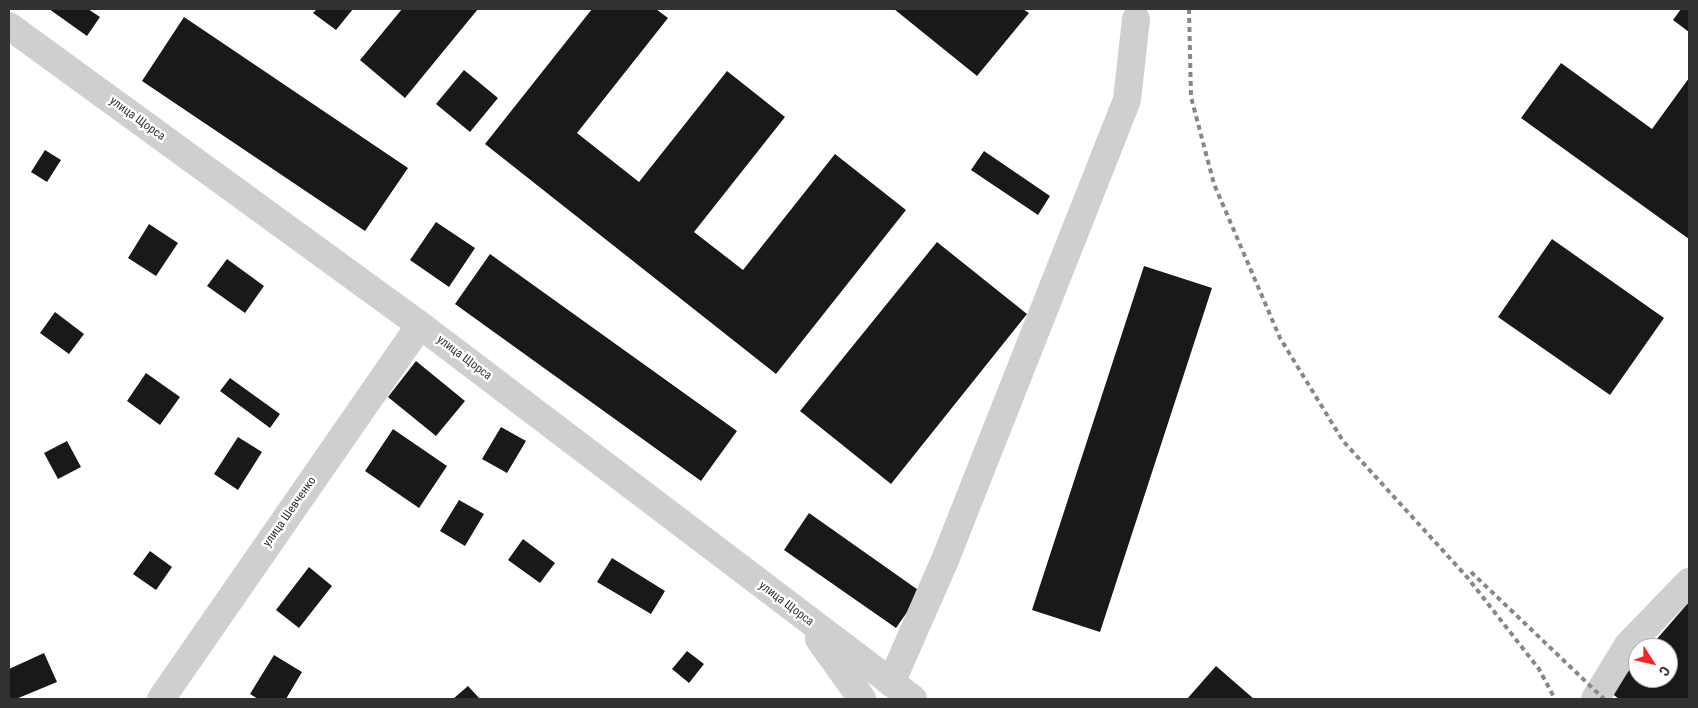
<!DOCTYPE html>
<html>
<head>
<meta charset="utf-8">
<style>
	body { margin:0 }
	#map { position:relative; width:1698px; height:708px; overflow:hidden; background:#fff; font-family:"Roboto Condensed",sans-serif }
	canvas { display:block }
	.frame { position:absolute; inset:0; border:10px solid #323232; pointer-events:none }
	.north { position:absolute; left:1628px; top:638px; width:50px; height:50px; box-sizing:border-box; background:#fff; border:1px solid #adadad; border-radius:50%; rotate:125deg; font-size:14px; font-weight:700; line-height:20px; text-align:center; color:#323232 }
	.north::after { content:''; display:block; margin:auto; width:18px; height:22px; background:#f72525; clip-path:polygon(50% 0,100% 100%,50% 72%,0 100%) }
</style>
</head>
<body>
<div id="map">
<canvas width="1698" height="708"></canvas>
<div class="frame"></div>
<div class="north">С</div>
</div>
<script>
const ctx = document.querySelector('canvas').getContext('2d');
ctx.lineJoin = 'round';
function fill(path, color) { ctx.fillStyle = color; ctx.fill(path, 'evenodd'); }
function stroke(path, color, width, dash) { ctx.strokeStyle = color; ctx.lineWidth = width; ctx.lineCap = dash ? 'butt' : 'round'; ctx.setLineDash(dash || []); ctx.stroke(path); }
function drawText(font, color, halo, rows, align = 'center') {
  ctx.font = font + ' "Roboto Condensed",sans-serif'; ctx.lineWidth = 5; ctx.setLineDash([]); ctx.textBaseline = 'middle'; ctx.strokeStyle = halo; ctx.fillStyle = color; for (const [text, x, y, turn = 0] of rows) {
    ctx.save(); ctx.translate(x, y); ctx.rotate((+turn || 0) * Math.PI / 180); ctx.textAlign = isNaN(turn) ? turn : align; if (halo) ctx.strokeText(text, 0, 0); ctx.fillText(text, 0, 0); ctx.restore();
  }
}
fill(new Path2D(`
	M49,9H88L100,17L87,36Z
	M317,9H353L336,30L313,13Z
	M402,9H478L405,98L360,60Z
	M592,9H656L668,18L577,133L639,182L727,71L785,117L694,232L743,270L835,154L906,210L776,374L485,144Z
	M894,9H1023L1029,13L977,76Z
	M1681,9H1689V32L1673,20Z
	M184,17L408,168L365,231L142,81Z
	M1561,63L1652,129L1689,78V239L1521,118Z
	M464,70L498,98L470,132L436,104Z
	M45,150L61,160L47,182L31,172Z
	M984,151L1050,196L1038,215L971,170Z
	M436,222L475,248L449,287L410,260Z
	M149,224L178,243L156,276L128,258Z
	M1552,239L1664,318L1610,395L1498,317Z
	M937,242L1027,314L891,484L800,411Z
	M490,254L737,431L701,481L455,304Z
	M227,259L264,286L245,313L207,286Z
	M1144,266L1212,288L1100,632L1032,610Z
	M55,312L84,334L69,354L40,333Z
	M416,361L465,401L436,436L388,397Z
	M146,373L180,397L160,425L127,401Z
	M230,378L280,414L270,428L220,391Z
	M501,427L526,441L507,473L482,459Z
	M393,429L447,466L419,508L365,471Z
	M238,437L262,452L238,490L214,474Z
	M67,441L81,467L58,479L44,453Z
	M459,500L484,514L465,546L440,531Z
	M809,513L921,592L896,628L784,550Z
	M523,539L555,563L540,583L508,560Z
	M150,551L172,567L156,590L133,574Z
	M612,558L665,591L651,614L597,582Z
	M309,567L332,586L299,628L276,610Z
	M1689,602V699H1619L1610,692L1638,660V678H1668V648H1649Z
	M687,651L704,664L689,683L672,669Z
	M44,653L57,682L16,699H10L9,669Z
	M274,655L302,672L286,699H258L250,694Z
	M1216,666L1254,699H1187Z
	M468,686L480,699H453Z`), '#191919');
stroke(new Path2D(`
	M9,26L420,325L913,699
	M819,639L862,699
	M891,683L945,560L1127,100L1136,19
	M161,699L420,325
	M1595,699L1628,645L1689,582`), '#cfcfcf', 28);
stroke(new Path2D(`
	M1189,9L1191,97L1214,184L1280,338L1343,441L1467,577L1539,669L1555,699
	M1471,572L1604,699`), '#878787', 4, [5, 4]);
drawText('12px', '#323232', '#fff', [
	["улица Щорса",137,119,36],
	["улица Щорса",464,358,37],
	["улица Шевченко",290,512,-55],
	["улица Щорса",786,604,37]
]);
</script>
</body>
</html>
